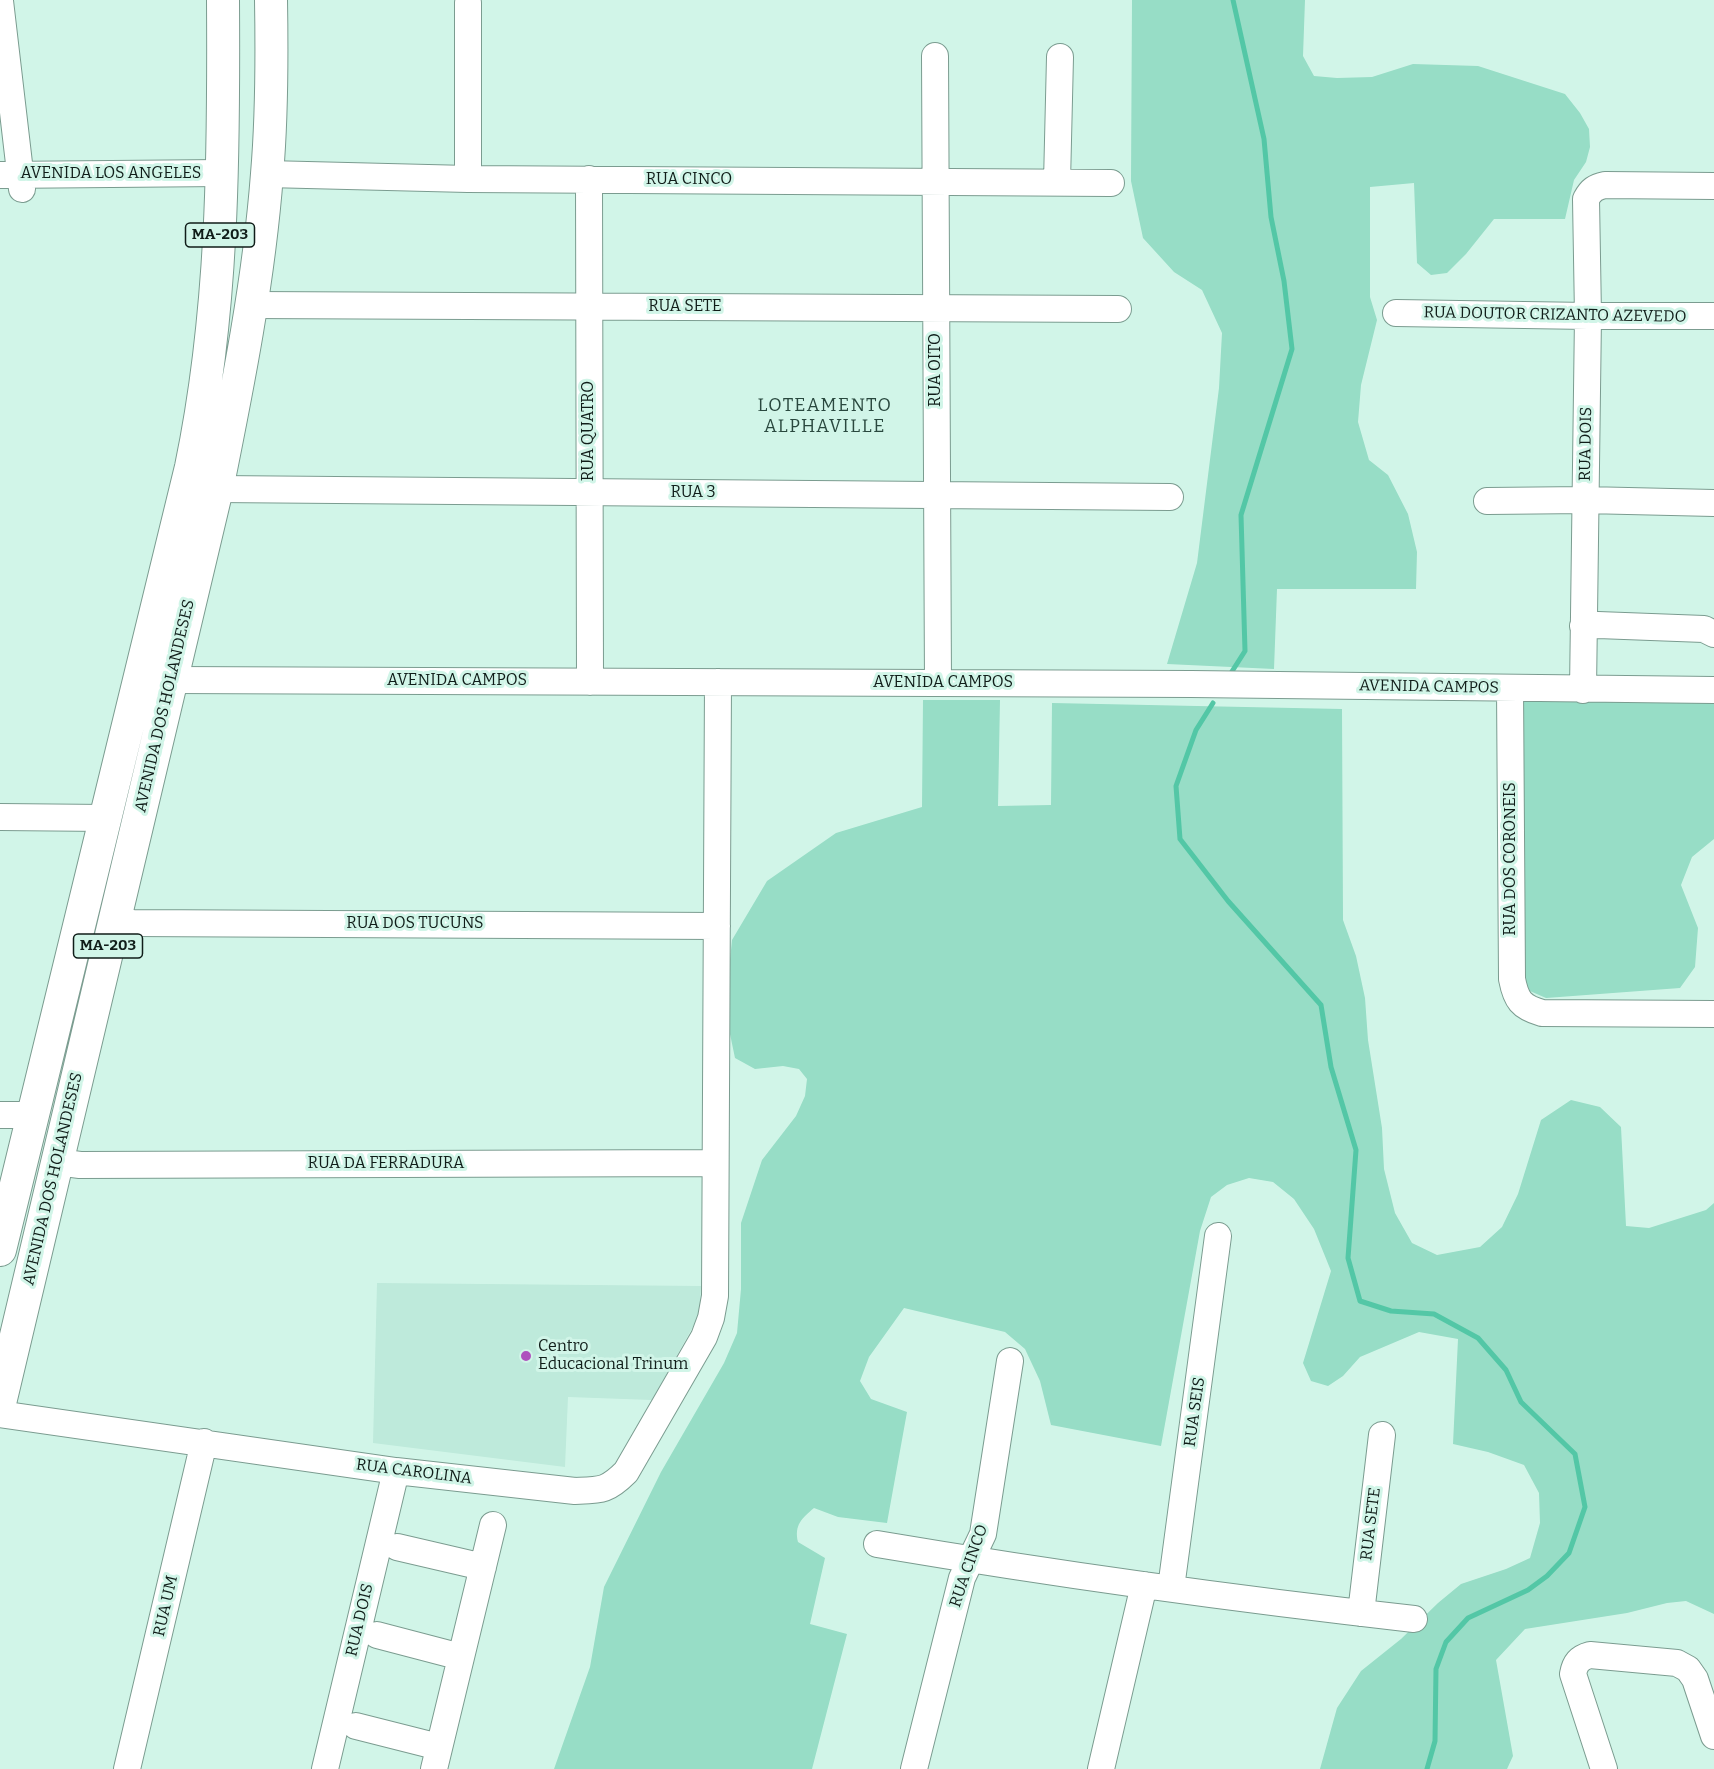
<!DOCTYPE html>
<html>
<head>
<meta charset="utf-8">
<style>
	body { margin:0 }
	canvas { display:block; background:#d1f5e8 }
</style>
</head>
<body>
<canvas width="1714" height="1769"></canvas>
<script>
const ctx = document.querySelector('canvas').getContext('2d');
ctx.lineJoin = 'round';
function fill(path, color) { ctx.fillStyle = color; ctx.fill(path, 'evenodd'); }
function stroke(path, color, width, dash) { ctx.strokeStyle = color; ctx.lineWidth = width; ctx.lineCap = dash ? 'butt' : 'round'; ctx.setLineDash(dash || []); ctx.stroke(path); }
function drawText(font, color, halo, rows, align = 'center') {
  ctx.font = font + ' Bitter,serif'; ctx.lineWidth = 6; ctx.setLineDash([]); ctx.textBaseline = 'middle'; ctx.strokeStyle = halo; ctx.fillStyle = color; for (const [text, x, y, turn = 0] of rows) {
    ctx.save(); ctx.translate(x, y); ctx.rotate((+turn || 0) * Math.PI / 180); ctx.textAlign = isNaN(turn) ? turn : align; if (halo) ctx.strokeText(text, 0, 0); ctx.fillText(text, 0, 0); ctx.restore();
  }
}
fill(new Path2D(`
	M377,1283L701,1286L700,1314L652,1400L568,1397L565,1467L373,1443Z`), '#beeadb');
fill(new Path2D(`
	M1132,0H1305L1303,56L1314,76L1337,78L1372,77L1413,64L1478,66L1565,94L1580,113L1589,129L1590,147L1586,162L1574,180L1565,219H1494L1466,254L1447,273L1431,275L1417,263L1414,183L1370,187V297L1377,320L1361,385L1358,422L1369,460L1388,475L1408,514L1417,552L1416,589H1277L1274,669L1167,664L1197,563L1219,388L1222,333L1202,290L1174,272L1143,238L1131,181Z
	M1517,699L1714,701V839L1692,857L1681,885L1698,928L1695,967L1680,988L1546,998L1523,988Z
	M923,700H1000L998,806L1051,805L1052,703L1342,709L1343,920L1356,956L1365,998L1368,1040L1382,1128L1384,1169L1395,1213L1412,1243L1437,1255L1480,1247L1502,1227L1518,1194L1541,1120L1571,1100L1600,1107L1621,1127L1626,1226L1649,1228L1706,1210L1714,1203V1614L1686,1601L1667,1603L1627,1613L1525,1629L1496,1660L1513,1756L1507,1769H1320L1337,1708L1361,1671L1401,1639L1438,1603L1461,1584L1506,1569L1530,1558L1540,1523L1539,1493L1524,1465L1488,1452L1453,1444L1458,1339L1419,1332L1360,1357L1343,1376L1328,1386L1311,1381L1303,1363L1331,1271L1314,1229L1294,1199L1273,1182L1249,1178L1227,1185L1211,1197L1200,1231L1161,1446L1051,1425L1040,1381L1025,1349L1005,1332L904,1308L869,1357L860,1381L871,1399L907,1412L887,1523L838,1517L814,1508C802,1518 794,1525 798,1542L825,1558L810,1624L847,1634L812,1769H554L590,1667L604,1587L661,1472L724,1363L737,1333L741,1289V1223L762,1160L796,1116L805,1096L807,1079L799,1069L783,1066L755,1069L735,1058L725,1010L732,940L767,881L836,833L922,807Z`), '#97ddc6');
stroke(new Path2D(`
	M1231,673L1245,651L1241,515L1292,349L1284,281L1271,217L1264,139L1233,0
	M1213,703L1196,730L1176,786L1180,839L1228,901L1321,1005L1331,1067L1356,1150L1348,1258L1360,1301L1391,1311L1434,1314L1478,1338L1506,1370L1521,1402L1575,1454L1585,1507L1569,1553L1547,1576L1528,1590L1468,1618L1446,1642L1436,1669L1435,1741L1427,1769`), '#53c7a6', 5);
const minor = new Path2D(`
	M0,1L22,189
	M935,56L938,683
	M267,174L468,179L1111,183
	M0,175L222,173
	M468,179V3
	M589,179L590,682
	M1057,182L1060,57
	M252,305L1118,309
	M1396,313L1588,316H1714
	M217,489L1170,497
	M1487,501L1585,500L1714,503
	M1583,626L1598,625L1704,629L1714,634
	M172,680L1191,684L1714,690
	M1510,688L1512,979C1516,1000 1521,1007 1542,1013L1714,1014
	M1583,690L1588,316L1586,199C1591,190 1595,187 1605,185L1714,186
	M0,817L106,818
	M114,921L133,923L717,926
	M0,1115H33
	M57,1162L80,1165L715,1163
	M0,1414L396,1471L575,1491C601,1490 607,1491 626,1472L704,1337L711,1318L715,1296L718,682
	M877,1544C1055,1574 1235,1599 1414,1619
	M397,1547L483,1567
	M1171,1588L1218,1236
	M1361,1613L1382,1435
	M377,1635L461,1657
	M356,1726L439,1747
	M127,1769L204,1442
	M325,1769L396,1471
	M434,1769L493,1525
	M914,1769L962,1578L983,1534L1010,1361
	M1101,1769L1144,1585
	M1604,1769L1573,1674C1575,1663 1579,1658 1590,1655L1677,1663L1688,1669L1695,1679L1714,1736`);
const major = new Path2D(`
	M0,1250L191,467C223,313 224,157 223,0
	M0,1403L217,489C238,385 259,280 267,174C272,116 272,58 271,0`);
stroke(minor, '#7b9c90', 28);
stroke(major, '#7b9c90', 34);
stroke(minor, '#fff', 26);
stroke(major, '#fff', 32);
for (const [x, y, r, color] of [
	[526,1356,6,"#ae52bd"]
]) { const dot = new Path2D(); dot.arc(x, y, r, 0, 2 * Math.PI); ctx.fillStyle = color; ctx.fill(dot); stroke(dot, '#d1f5e8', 2); }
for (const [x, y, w] of [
	[220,235,69],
	[108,946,69]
]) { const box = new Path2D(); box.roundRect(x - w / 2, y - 12, w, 24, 4.5); ctx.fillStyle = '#d1f5e8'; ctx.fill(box); stroke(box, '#101d19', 1.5); }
drawText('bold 15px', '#101d19', null, [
	["MA-203",220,235],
	["MA-203",108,946]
]);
drawText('16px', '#101d19', '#d1f5e8', [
	["AVENIDA LOS ANGELES",111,174],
	["RUA CINCO",689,180],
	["RUA SETE",685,307],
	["RUA DOUTOR CRIZANTO AZEVEDO",1555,315,1],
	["RUA OITO",936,370,-90],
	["RUA QUATRO",589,431,-90],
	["RUA DOIS",1586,444,-89],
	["RUA 3",693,493],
	["AVENIDA CAMPOS",457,681],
	["AVENIDA CAMPOS",943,683],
	["AVENIDA CAMPOS",1429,687,1],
	["AVENIDA DOS HOLANDESES",165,706,-77],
	["RUA DOS CORONEIS",1511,859,-90],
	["RUA DOS TUCUNS",415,924],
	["RUA DA FERRADURA",386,1164],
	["AVENIDA DOS HOLANDESES",53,1179,-77],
	["RUA SEIS",1195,1412,-82],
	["RUA CAROLINA",414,1472,7],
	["RUA SETE",1371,1524,-83],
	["RUA CINCO",969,1566,-71],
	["RUA UM",166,1606,-77],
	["RUA DOIS",360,1620,-77]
]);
drawText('16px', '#101d19', '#d1f5e8', [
	["Centro",538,1347],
	["Educacional Trinum",538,1365]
], 'left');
ctx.letterSpacing = '1.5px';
drawText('18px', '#29483e', '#d1f5e8', [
	["LOTEAMENTO",825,406],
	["ALPHAVILLE",825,427]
]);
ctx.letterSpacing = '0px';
</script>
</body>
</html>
